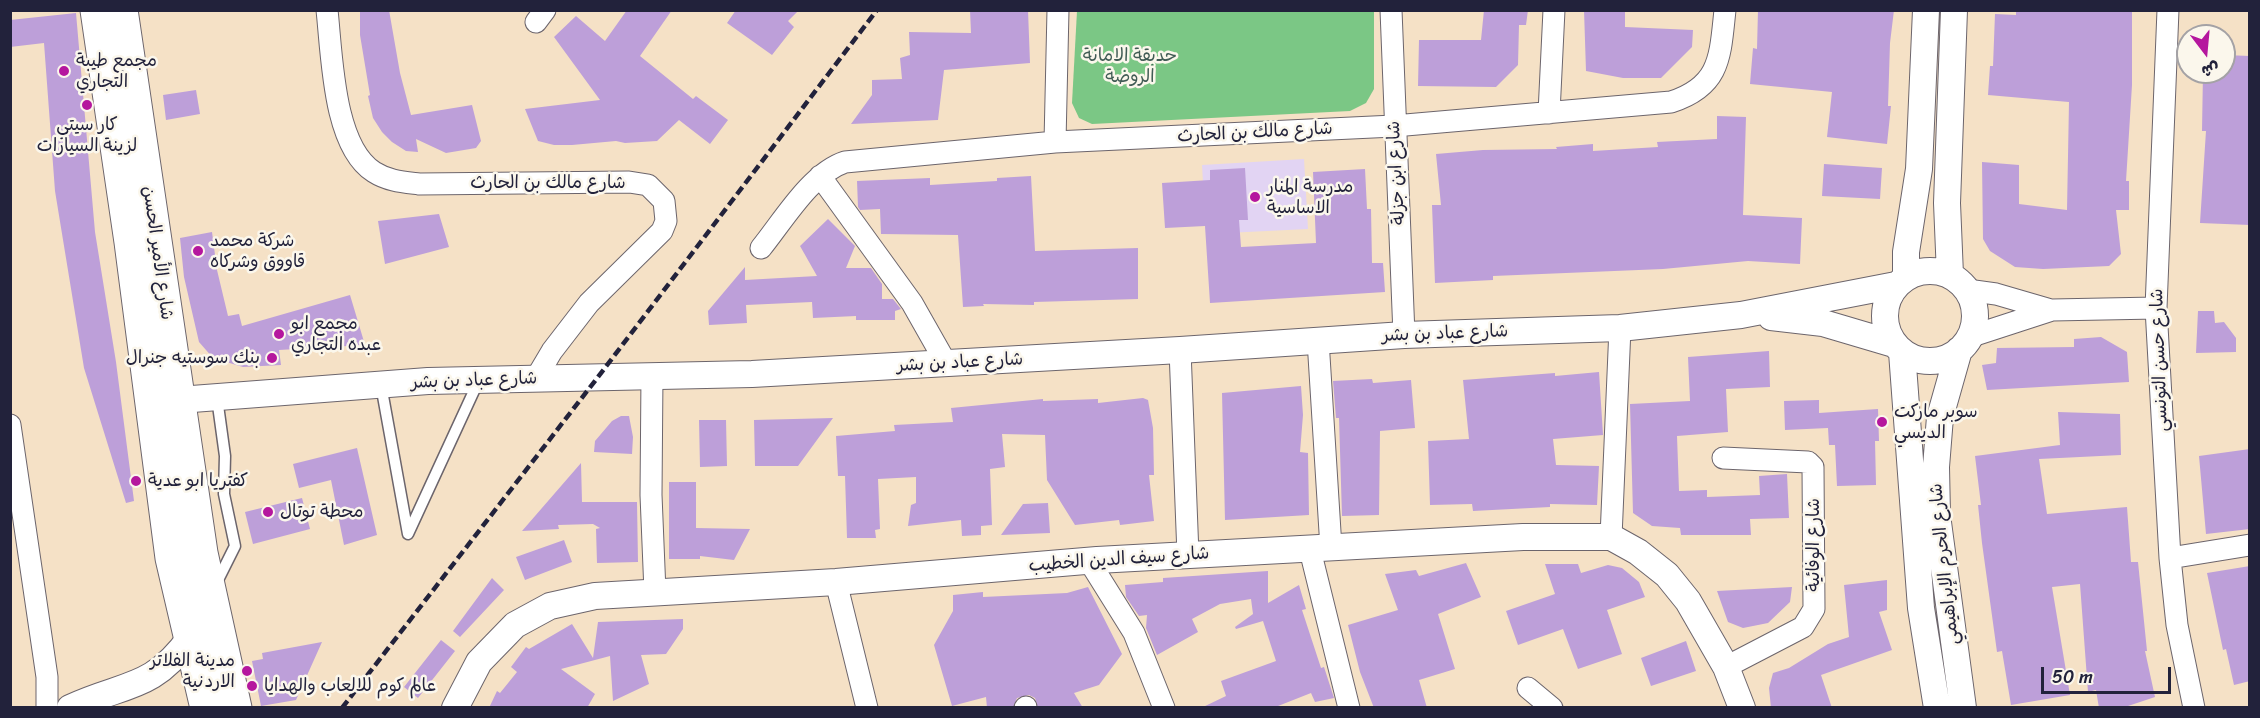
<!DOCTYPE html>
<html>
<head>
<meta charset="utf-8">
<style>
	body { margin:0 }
	#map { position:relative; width:2260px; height:718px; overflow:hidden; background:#f5e1c6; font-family:Sriracha,"Playpen Sans Arabic",sans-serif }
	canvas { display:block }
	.frame { position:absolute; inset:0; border:12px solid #22223b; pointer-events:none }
	.north { position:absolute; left:2176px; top:24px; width:60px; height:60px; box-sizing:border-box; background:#fbf7ec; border:2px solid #a4a2a5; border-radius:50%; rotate:164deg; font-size:16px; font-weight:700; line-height:24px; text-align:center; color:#22223b }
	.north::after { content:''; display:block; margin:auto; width:21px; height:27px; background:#b5179e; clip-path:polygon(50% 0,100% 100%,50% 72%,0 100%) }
	.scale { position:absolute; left:2041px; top:667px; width:130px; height:27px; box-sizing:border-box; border:3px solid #22223b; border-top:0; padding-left:8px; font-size:18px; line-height:21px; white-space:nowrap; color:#22223b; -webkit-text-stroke:4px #fbf7ec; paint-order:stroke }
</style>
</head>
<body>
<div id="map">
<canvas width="2260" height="718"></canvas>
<div class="frame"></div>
<div class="north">ش</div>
<div class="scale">50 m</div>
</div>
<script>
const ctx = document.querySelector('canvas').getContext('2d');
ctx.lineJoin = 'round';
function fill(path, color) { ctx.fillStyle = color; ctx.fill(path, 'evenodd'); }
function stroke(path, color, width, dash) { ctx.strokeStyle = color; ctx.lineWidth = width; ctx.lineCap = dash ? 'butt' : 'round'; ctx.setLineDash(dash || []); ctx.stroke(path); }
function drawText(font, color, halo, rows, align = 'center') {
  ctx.font = font + ' Sriracha,"Playpen Sans Arabic",sans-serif'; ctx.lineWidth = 5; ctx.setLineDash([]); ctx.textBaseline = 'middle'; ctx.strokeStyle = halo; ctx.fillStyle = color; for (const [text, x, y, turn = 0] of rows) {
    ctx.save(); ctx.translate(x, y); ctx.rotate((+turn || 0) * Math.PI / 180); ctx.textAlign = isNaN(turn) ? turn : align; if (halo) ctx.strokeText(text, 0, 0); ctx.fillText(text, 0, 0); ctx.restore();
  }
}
fill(new Path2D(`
	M1304,159L1308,229L1206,234L1202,165Z`), '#e2d4f3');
fill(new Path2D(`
	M1077,11H1374V89L1366,103L1350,111L1092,124L1079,118L1072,103Z`), '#7bc785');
fill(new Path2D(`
	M360,10H389L400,73L411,115L472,105L481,141L476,148L446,153L416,139L418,152L406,151L392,142L382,132L373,118L368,96L370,95L360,35Z
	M627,10H672L640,56L693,99L696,96L728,120L710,144L679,120L657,141L625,143L616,141L572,145H554L538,141L525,109L600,100L554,37L576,16L605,41Z
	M736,10H799L788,21L794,27L772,55L727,23Z
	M970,10H1028L1030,63L944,70L938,120L851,124L872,95V80L902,79L900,58L910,55L909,32L971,33Z
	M1484,10H1528L1526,25H1519L1518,65L1496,87L1418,86L1419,40H1481Z
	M1584,10H1625V27L1693,30L1692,47L1661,78H1623L1586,71Z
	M1758,10H1894L1890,43L1888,106H1891L1887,144L1827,137L1832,92L1750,84L1753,48L1757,49Z
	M2016,10H2132V85L2126,181H2129V210H2116L2121,254L2109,266L2043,269L2015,267L1990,251L1983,239L1982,162L2019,165V204L2067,210L2069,102L1988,95L1990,66H1993L1995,14L2016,15Z
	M76,13L95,232L116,362L134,501L126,503L84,368L55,191L44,43L10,47V20Z
	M2224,55L2250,56V225L2200,223L2206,131H2202L2203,72H2224Z
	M196,90L200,114L166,120L163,95Z
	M1717,116L1746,117L1743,215L1802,218L1800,264L1748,261L1663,269L1493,276V280L1435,283L1432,205H1441L1436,154L1483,150L1557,149L1556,147L1593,144V151L1658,147L1657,142L1717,139Z
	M1824,164L1882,168L1880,199L1822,196Z
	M1245,168L1248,220H1239L1241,247L1316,243L1313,172L1365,169L1367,209H1371L1372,263H1383L1385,292L1210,303L1205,226L1165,228L1162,183L1210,180V170Z
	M1031,176L1035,251L1138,248V299L1034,302V305L983,304L984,306L963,307L958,235L881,234L880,209L860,210L858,207L857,181L930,178V185L997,181V178Z
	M439,214L449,247L385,264L378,221Z
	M828,219L855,246L846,268H871L882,284V299H893L901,309L895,311V320H856V316L813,318L812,302L746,305L747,323L709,325L708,311L745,267V280L817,276L800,246Z
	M212,232L217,270L228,316L239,314L242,326L350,295L365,345L279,350L281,365L243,367L213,358L199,342L184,277L180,238Z
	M2198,311H2214L2215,323L2224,322L2236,338V352L2196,353Z
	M2101,337L2127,352L2129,382L1987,390L1982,365L1996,363L1997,348L2074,347V339Z
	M1769,351L1770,387L1726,389L1728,432L1677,436L1679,491L1707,490V497L1760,495L1759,476L1787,474L1789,518L1750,519L1751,535H1681L1680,528L1652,526L1633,513L1630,404L1690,401L1688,357Z
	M1599,372L1603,435L1553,439L1556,465L1599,466L1597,505L1550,504V507L1473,511L1472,504L1430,505L1428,441L1469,439L1463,380L1555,373V376Z
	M1372,379L1373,383L1411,380L1415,428L1380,431L1379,515L1342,516L1339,418H1336L1333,381Z
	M1301,386L1303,415L1300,452L1308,453L1309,515L1225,520L1222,393Z
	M1143,398L1148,400L1153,428L1154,475H1149L1154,521L1120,525L1119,520L1075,525L1047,480L1045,435L1002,434L1005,467L990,469L992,525L981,526V535L962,536L961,520L908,526L911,505L916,503V477L878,479L880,529L875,530L876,538H847L845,476H838L836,436L895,431L894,425L953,422L951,408L1043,399V401L1098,399V403Z
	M1819,400V413L1878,409L1879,441H1875L1876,485L1837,486L1835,445H1829L1828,428L1785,430L1784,401Z
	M2058,412L2120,414L2121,455L2039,459L2047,514L2127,507L2131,562H2138L2147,651H2145L2155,697L2122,708H2099L2096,690L2088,692L2080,584L2052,587L2070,695L2011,705L2002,651L1997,652L1982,543L1978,505H1981L1975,456L2060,445Z
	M621,416H629L633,437L632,454L594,452L595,441L612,421Z
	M833,418L798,466H755L754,420Z
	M699,420H726L727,466L700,467Z
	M357,448L377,535L344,545L331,480L299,488L293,464Z
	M2250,449V529L2206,534L2199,456Z
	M581,463L582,502H637L638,562L597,563L596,529L600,528L593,524L558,525L559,529L522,531Z
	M669,482H696V528L750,529L734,560L700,556V559H669Z
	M302,498L310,529L253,544L245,512Z
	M1048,503L1050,533L1001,535L1023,504Z
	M564,540L572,562L525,580L516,557Z
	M1466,563L1481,597L1438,614L1455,669L1419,680L1427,708H1374L1360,672L1348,625L1398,610L1385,574L1416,570L1419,576Z
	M1545,564H1578L1581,573L1608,565L1622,568L1639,582L1645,597L1607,610L1622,654L1578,669L1563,629L1518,645L1506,611L1555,594Z
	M2250,566V681L2234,685L2226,649L2223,650L2207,573Z
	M1268,571V603L1299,585L1306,609L1302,610L1321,668L1324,667L1334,698L1315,702L1311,693L1273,708H1201L1226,696L1221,681L1276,661L1263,621L1236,629L1235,627L1253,614L1251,599L1220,604L1192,619L1198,632L1157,655L1146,628L1147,615L1139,616L1126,597L1125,585L1163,582V578Z
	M492,578L504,590L460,637L453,631Z
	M1887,580V610L1879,612L1892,650L1821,675L1832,708H1771L1769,688L1773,673L1789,668L1828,644L1849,637L1844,585Z
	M1088,587L1122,654L1099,685L1074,693L1083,708H1038L1035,698L1029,695L1017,698L1013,708H987L986,697L952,706L934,645L953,611V595L983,592V597L1067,593Z
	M1792,587L1790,602L1768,623L1743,628L1728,622L1717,591Z
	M683,619V629L666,654L641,655L649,684L613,701L610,656L561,669L595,694L587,708H489L497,691L500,693L517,672L511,667L526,647L529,649L572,624L593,658L598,622Z
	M441,640L455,651L418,698L404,687Z
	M1686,641L1696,671L1651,686L1641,658Z
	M322,642L296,700L261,706L252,661L263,659L262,653Z`), '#bd9fd9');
const service = new Path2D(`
	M381,385L408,534L479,380
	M216,584L235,546L224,494L225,456L217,398`);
const minor = new Path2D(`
	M327,10C332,55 333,146 374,172C388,181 403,182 419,184L629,182L648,185L664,201L666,221L662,231L589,303L552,351L536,378
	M1391,10L1404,335
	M2168,10L2156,308L2170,558L2177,625L2194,708
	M536,22L545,10
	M1549,113L1554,10
	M1055,142L1058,10
	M820,176L912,303L946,363
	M761,248C783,221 811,173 845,162L1055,142L1394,126L1671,102C1721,86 1720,56 1725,10
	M1967,290L1996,294L2051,310
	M1972,336L2052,310L2156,308
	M1318,340L1331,548
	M1180,350L1188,555
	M652,375L651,495L655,592
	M10,425L47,677V708
	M1723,458L1808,462L1813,467L1814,609L1803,627L1726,667
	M1611,537L1620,328
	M1310,550L1349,708
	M2170,558L2250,545
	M1089,561L1134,633L1164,708
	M836,582L867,708
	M1528,688L1552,708
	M1025,708L1026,707`);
const tertiary = new Path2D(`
	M1885 316a45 45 0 1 1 90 0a45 45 0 1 1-90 0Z
	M1950,275L1947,203L1954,10
	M1906,277V252L1919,169L1926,10
	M1771,317L1823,323L1894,344
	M1959,350L1940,417L1936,467L1937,515L1963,708
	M1902,352L1921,608L1937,708
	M179,400L428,381L752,374L1180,350L1404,335L1620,328L1741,315L1896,285
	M70,708C123,683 152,691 190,638
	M455,708L479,662L515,625L550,606L595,596L836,582L1097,560L1523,537H1611L1638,552L1667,575L1688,601L1726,667L1742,708`);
const trunk = new Path2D(`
	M97,10L131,242L172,558L207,708
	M121,10L201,553L235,708`);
stroke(service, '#6c656c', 13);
stroke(minor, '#6c656c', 23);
stroke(tertiary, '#6c656c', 28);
stroke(trunk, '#6c656c', 35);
stroke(service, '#fff', 10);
stroke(minor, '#fff', 21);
stroke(tertiary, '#fff', 26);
stroke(trunk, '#fff', 33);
stroke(new Path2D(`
	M342,708L598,377L877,10`), '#22223b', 4.5, [9, 4.5]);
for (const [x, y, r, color] of [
	[64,71,6,"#b5179e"],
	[87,105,6,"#b5179e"],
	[1255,197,6,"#b5179e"],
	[198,251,6,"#b5179e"],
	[279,334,6,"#b5179e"],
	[272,358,6,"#b5179e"],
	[1882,422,6,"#b5179e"],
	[136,481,6,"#b5179e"],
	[268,512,6,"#b5179e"],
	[247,671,6,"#b5179e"],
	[252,686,6,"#b5179e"]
]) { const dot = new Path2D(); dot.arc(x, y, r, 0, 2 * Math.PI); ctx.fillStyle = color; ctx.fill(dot); stroke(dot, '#fbf7ec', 2); }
drawText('18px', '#415c55', '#fbf7ec', [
	["حدبقة الامانة",1130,56],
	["الروضة",1130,77]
]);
drawText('18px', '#22223b', '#fbf7ec', [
	["مجمع طيبة",76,61],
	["التجاري",76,82],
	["كار سيتي",87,125,"center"],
	["لزينة السيارات",87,146,"center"],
	["مدرسة المنار",1267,187],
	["الاساسية",1267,208],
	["شركة محمد",210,241],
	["قاووق وشركاه",210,262],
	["مجمع ابو",291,324],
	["عبده التجاري",291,345],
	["بنك سوستيه جنرال",260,358,"right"],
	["سوبر ماركت",1894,412],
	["الديسي",1894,433],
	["كفتريا ابو عدية",148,481],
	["محطة توتال",280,512],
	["مدينة الفلاتر",235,661,"right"],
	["الاردنية",235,682,"right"],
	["عالم كوم للالعاب والهدايا",264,686]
], 'left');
drawText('18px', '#22223b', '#fbf7ec', [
	["شارع مالك بن الحارث",1255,133,-3],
	["شارع ابن جزلة",1397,173,-93],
	["شارع مالك بن الحارث",548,183],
	["شارع الأمير الحسن",157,253,82],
	["شارع عباد بن بشر",1445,334,-2],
	["شارع حسن التونسي",2160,360,-92],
	["شارع عباد بن بشر",960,363,-3],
	["شارع عباد بن بشر",474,381,-2],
	["شارع الوفائية",1814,545,-90],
	["شارع سيف الدين الخطيب",1119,560,-4],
	["شارع الحرم الإبراهيمي",1945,564,-96]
]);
</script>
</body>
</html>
